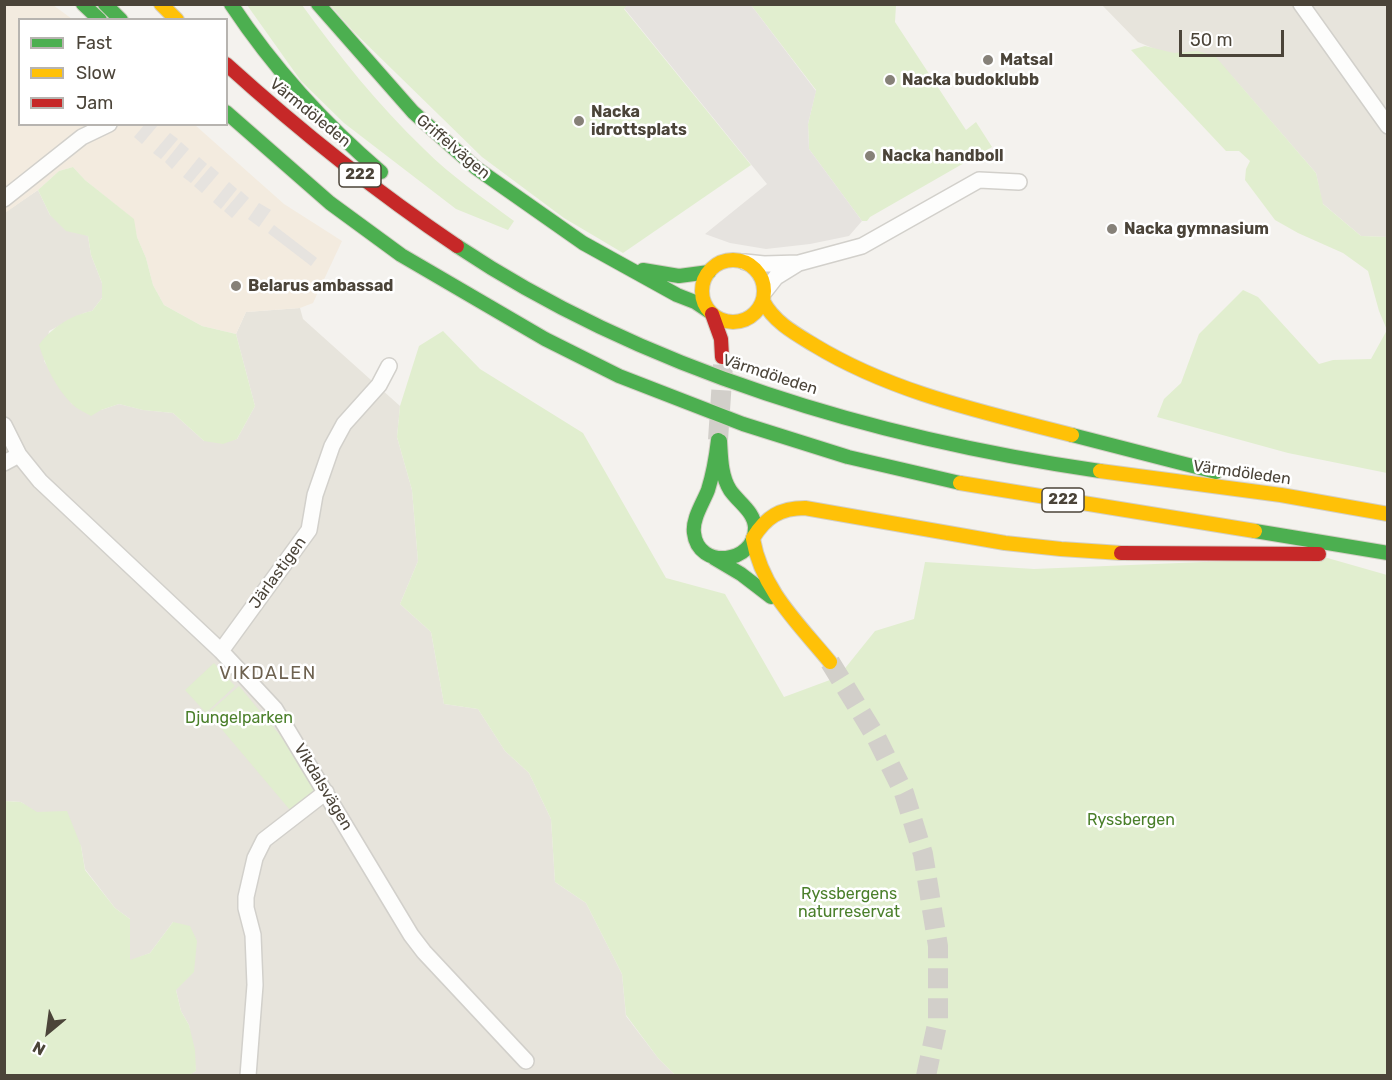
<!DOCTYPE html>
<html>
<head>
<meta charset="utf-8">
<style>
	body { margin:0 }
	#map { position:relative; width:1392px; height:1080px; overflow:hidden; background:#f4f2ee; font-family:Rubik,sans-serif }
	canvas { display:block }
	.frame { position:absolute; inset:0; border:6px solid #4b4439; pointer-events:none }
	.legend { position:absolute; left:18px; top:18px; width:210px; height:108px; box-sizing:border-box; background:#fff; border:2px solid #b7b4b0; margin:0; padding:8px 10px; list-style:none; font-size:18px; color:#4b4439 }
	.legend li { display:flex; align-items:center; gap:12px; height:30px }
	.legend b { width:30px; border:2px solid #b7b4b0 }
	.north { position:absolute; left:18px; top:1002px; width:60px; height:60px; -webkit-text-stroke:4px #fff; paint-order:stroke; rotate:209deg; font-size:16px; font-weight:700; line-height:24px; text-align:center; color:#4b4439 }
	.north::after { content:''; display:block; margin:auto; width:21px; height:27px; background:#4b4439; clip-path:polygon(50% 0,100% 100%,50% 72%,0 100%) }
	.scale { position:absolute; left:1179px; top:30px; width:105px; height:27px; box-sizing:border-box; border:3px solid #4b4439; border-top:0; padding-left:8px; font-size:18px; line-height:21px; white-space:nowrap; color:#4b4439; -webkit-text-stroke:4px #fff; paint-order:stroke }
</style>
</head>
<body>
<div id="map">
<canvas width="1392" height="1080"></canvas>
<div class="frame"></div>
<ul class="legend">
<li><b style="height:8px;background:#4caf50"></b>Fast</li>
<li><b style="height:8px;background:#ffc107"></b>Slow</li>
<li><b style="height:8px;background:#c62828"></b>Jam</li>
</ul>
<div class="north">N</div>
<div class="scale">50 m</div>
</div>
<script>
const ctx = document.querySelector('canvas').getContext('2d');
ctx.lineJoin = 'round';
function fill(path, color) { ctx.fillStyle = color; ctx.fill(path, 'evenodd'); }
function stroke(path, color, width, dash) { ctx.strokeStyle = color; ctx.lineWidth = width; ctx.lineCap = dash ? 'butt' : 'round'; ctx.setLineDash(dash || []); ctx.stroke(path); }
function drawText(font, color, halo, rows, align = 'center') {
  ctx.font = font + ' Rubik,sans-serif'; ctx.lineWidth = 5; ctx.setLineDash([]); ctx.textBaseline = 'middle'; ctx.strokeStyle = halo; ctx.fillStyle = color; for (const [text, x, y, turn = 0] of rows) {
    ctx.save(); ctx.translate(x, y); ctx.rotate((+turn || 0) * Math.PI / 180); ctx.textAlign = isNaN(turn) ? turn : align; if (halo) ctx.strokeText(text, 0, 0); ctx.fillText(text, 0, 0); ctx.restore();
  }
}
fill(new Path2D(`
	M1102,5H1387V237L1361,236L1322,203L1316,173L1231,75L1186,62L1138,42Z
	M38,190L50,215L88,236L91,255L102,283V298L92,311L84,313L49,331L44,361L72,404L101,410L119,404L144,410L173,413L204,441L237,439L255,406L236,334L246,312L300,308L303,319L400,406L397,437L412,490L418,561L400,604L431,632L444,704L478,709L505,751L529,773L551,819L555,882L586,903L622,974L626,1016L658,1058L675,1075H188L196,1071L189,1025L181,1011L176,990L173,922L150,953L130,961V919L115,908L85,869L81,846L21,802L5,801L4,213Z`), '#e7e4dc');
fill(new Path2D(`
	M5,5H53L72,19L20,20V124L195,125L284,204L342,241L313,303L300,308L246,312L236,334L202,326L164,305L153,285L146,258L137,237L133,219L85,180L73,167L59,171L38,190L5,213Z`), '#f3ebdf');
fill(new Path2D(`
	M247,5H302C339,56 378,105 424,149C451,176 483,198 514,221L508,230L456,209L344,123L301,81Z
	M330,5H628L624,9L751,165L623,253L564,218L482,157L353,31Z
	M751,5H896L895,22L966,130L976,122L992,147L870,217L867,221H862L809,149L808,124L816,90Z
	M1145,46L1174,53L1197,51L1215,56L1316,173L1323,204L1361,236L1387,237V473L1288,453L1157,417L1164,399L1181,383L1199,334L1243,290L1258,297L1319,364L1333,360L1371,359L1387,330L1379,311L1368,271L1343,253L1298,233L1275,220L1245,180L1246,169L1250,161L1239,151H1226L1131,50Z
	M73,167L85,180L134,219L137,237L146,258L153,285L164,305L202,326L236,334L255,406L237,439L223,444L204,441L173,413L143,410L119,404L101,410L91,416C85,412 76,409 71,403C56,388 45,365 39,345C51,328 71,315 92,311L102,298V283L91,255L88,236L66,231L50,215L38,190L59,171Z
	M443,331L480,369L583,433L666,578L725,594L784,697L838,677L875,631L914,619L925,562L1034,569L1324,557L1387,575V1075H675L658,1058L626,1015L622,974L586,903L555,882L551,819L529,773L505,751L478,709L444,704L431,632L400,604L418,561L412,490L397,437L400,406L419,346Z
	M214,663L235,686L206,713L185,690Z
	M239,686L289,746L314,788L312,794L290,810L208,713Z
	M4,801L21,802L37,812L67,811L81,846L85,870L115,908L130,919V960L150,953L173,922L190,926L197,941L194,972L176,990L181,1011L189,1025L195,1050L196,1071L188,1076L5,1075Z`), '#e1eecf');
fill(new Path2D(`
	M628,5H751L816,91L808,124L809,149L862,221L849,236L810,244L766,249L730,243L705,234L767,184L624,8Z
	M145,124L158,125L142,144L134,137Z
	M170,133L178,139L161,159L153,153Z
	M181,142L189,149L172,169L165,162Z
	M199,157L207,164L191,183L183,177Z
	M211,166L219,173L202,193L194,186Z
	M229,182L237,189L221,209L213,202Z
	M241,191L249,198L232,218L224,211Z
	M259,203L271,210L259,227L248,219Z
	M274,225L317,258L311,266L268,233Z`), '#e6e3df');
stroke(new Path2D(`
	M718,440L723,365
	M830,662L876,737L904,793L923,854L938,946V1020L926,1076`), '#d2cfca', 20, [20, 10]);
const street = new Path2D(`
	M1301,4L1388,126
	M4,199L82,137L109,124
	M745,262L764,264L799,263L862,246L979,180L1019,182
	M765,291L776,277L797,264
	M4,425L19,455L40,481L221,651L275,709L411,935L424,952L526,1061
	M4,463L19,455
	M221,651L309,530L315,495L332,446L344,424L379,385L389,366
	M248,1076L255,985L253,935L246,908V897L255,858L264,840L326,792`);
const fast = new Path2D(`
	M83,4L100,20
	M105,4L121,20
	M231,4C273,67 323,123 381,172
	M318,4L413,112L476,168L583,243L677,295L695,302L710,312
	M226,112L330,203L401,255L545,339L619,376L743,424L848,457L960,483
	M457,246C644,371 879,439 1100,471
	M643,270L679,276L709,272
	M1072,435L1216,472
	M718,440C716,457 713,474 708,490C703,503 692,519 694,533C698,570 755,564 755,528C755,512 738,502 730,490C721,476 721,457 720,441
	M1255,531L1388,553
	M714,558L741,574L771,597`);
const slow = new Path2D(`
	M161,4L177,20
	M702 291a31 31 0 1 1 62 0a31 31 0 1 1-62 0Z
	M763,301C774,322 794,333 814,345C893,393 983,412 1072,435
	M1100,471L1281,495L1388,514
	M960,483L1255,531
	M753,538C766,517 780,508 805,508L1005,543L1061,549L1121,553
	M753,539C762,590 798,623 830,662`);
const jam = new Path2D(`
	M226,64C299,130 375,191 457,246
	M712,314L721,339L722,357
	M1121,553L1319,554`);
stroke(street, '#d2d0cb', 18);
stroke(fast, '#d3cfc5', 16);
stroke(slow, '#d3cfc5', 16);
stroke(jam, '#d3cfc5', 16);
stroke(street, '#fdfdfc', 15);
stroke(fast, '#4caf50', 14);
stroke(slow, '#ffc107', 14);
stroke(jam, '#c62828', 14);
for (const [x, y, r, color] of [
	[988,60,6,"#868178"],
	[890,80,6,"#868178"],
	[579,121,6,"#868178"],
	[870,156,6,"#868178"],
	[1112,229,6,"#868178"],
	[236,286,6,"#868178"]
]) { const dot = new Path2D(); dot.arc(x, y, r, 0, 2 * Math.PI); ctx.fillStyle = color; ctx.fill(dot); stroke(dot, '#fff', 2); }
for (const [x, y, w] of [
	[360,175,42],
	[1063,500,42]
]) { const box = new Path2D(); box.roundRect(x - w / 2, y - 12, w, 24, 4.5); ctx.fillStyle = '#fff'; ctx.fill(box); stroke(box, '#4b4439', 1.5); }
drawText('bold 15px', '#4b4439', null, [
	["222",360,175],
	["222",1063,500]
]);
drawText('bold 16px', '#4b4439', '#fff', [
	["Matsal",1000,60],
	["Nacka budoklubb",902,80],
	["Nacka",591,112],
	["idrottsplats",591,130],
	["Nacka handboll",882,156],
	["Nacka gymnasium",1124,229],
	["Belarus ambassad",248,286]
], 'left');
drawText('16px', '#4b4439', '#fff', [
	["Värmdöleden",310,113,39],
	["Griffelvägen",453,147,40],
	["Värmdöleden",770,375,18],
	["Värmdöleden",1242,473,8],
	["Järlastigen",278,573,-54],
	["Vikdalsvägen",323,787,59]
]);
drawText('16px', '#4a7f2a', '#fff', [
	["Djungelparken",239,718],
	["Ryssbergen",1131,820],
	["Ryssbergens",849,894],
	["naturreservat",849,912]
]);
ctx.letterSpacing = '1.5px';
drawText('18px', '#6e6250', '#fff', [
	["VIKDALEN",268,674]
]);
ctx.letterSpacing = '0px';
</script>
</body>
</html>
